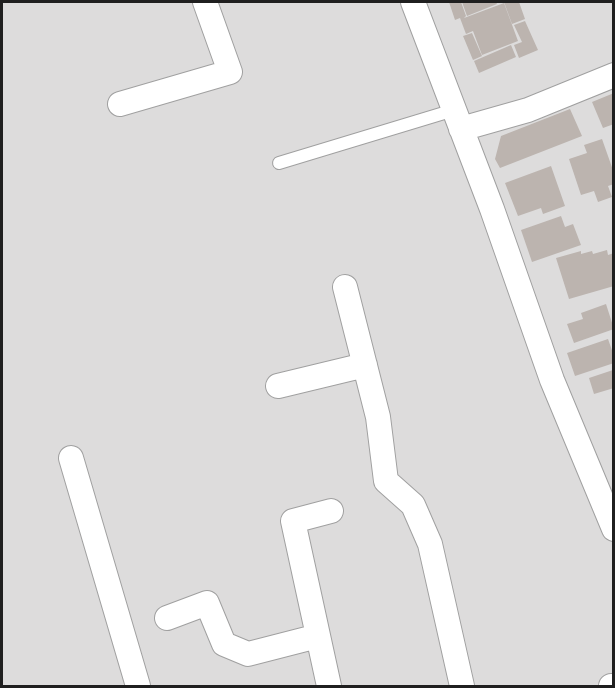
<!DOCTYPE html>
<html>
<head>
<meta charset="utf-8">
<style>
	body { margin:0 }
	#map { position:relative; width:615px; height:688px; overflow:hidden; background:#efebe6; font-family:"DM Sans",sans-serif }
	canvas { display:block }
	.frame { position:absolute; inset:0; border:3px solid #1f1f1f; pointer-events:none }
</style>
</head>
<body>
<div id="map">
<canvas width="615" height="688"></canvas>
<div class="frame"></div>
</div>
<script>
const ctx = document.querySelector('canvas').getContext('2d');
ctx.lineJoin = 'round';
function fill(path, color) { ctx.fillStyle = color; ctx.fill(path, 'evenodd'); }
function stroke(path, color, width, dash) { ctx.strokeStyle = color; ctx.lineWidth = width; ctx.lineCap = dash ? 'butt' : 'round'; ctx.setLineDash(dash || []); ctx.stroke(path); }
fill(new Path2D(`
	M2,2H613V686H2Z`), '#dddcdc');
fill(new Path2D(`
	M449,2H461L466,16L464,18L504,3L518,41L482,55L473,31L466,34L460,18L455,20Z
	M462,2H496L497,4L467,16Z
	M504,2H519L525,19L512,24Z
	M525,21L538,50L519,58L514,45L522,42L514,25Z
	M472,33L482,56L473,60L463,36Z
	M511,45L516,57L479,73L474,61Z
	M614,93V124L603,128L592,102Z
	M570,109L582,136L500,168L495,159L501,136Z
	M602,139L614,173V184L608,186L612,197L598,202L594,191L581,195L569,159L587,153L584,145Z
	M551,166L565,206L543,214L541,208L518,216L505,183Z
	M561,216L565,227L573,224L581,245L532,262L521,230Z
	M607,250L608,255L614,253V286L569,299L556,258L581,251V254L592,251L593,254Z
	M606,304L614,329L574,343L567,324L583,319L581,313Z
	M608,339L614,356V363L575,376L567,353Z
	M613,370L614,388L594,394L589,378Z`), '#bcb4af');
const service = new Path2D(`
	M279,163L454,110`);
const minor = new Path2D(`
	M413,2L492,209L552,380L614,529
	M120,104L230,72L205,2
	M461,129L528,110L614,75
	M345,287L378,417L386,481L413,505L430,544L462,686
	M278,386L365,365
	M71,458L138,686
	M167,618L207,603L224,644L248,654L318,636
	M329,686L293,521L331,511
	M611,686H614`);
stroke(service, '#a0a0a0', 14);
stroke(minor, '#a0a0a0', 26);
stroke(service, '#fff', 12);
stroke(minor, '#fff', 24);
</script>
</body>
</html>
